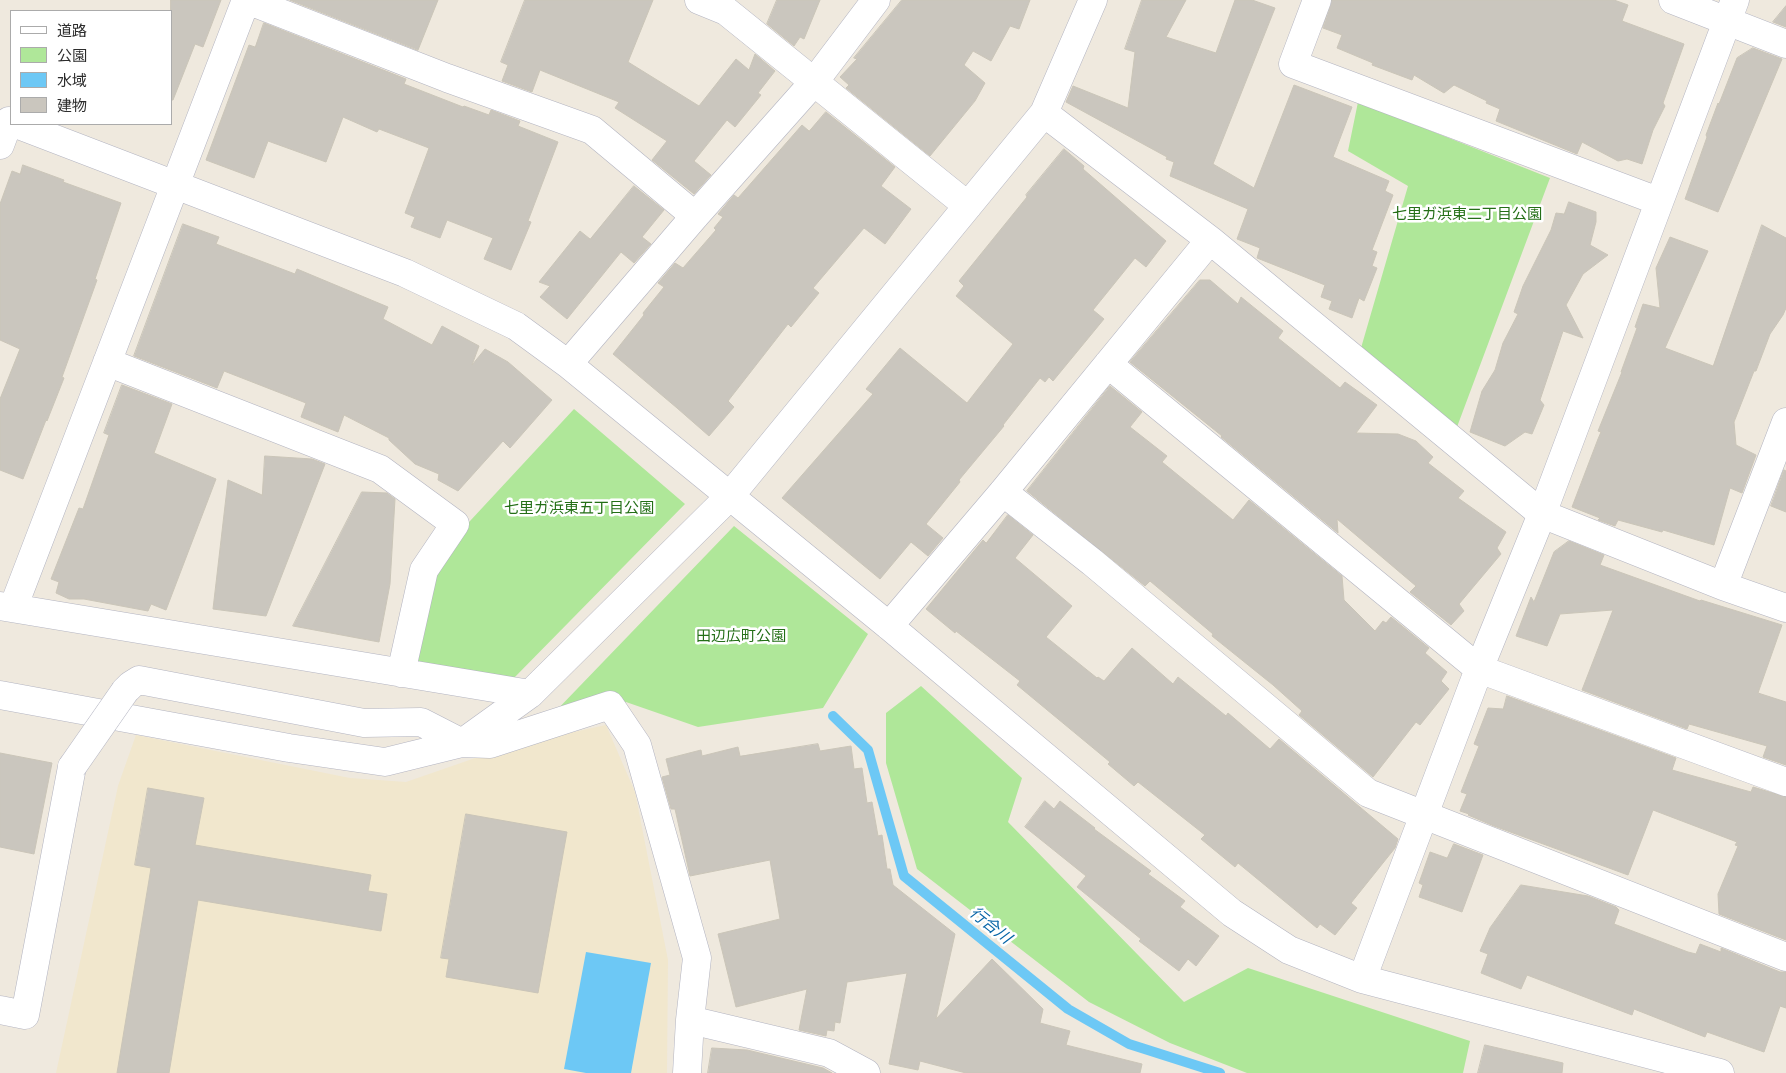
<!DOCTYPE html>
<html>
<head>
<meta charset="utf-8">
<style>
	body { margin:0 }
	#map { position:relative; width:1786px; height:1073px; overflow:hidden; background:#efe9de; font-family:Signika,"Noto Sans JP",sans-serif }
	canvas { display:block }
	.legend { position:absolute; left:10px; top:10px; width:162px; height:115px; box-sizing:border-box; background:#fff; border:1px solid #ababab; margin:0; padding:6px 9px; list-style:none; font-size:15px; color:#2d2d2d }
	.legend li { display:flex; align-items:center; gap:10px; height:25px }
	.legend b { width:25px; border:1px solid #ababab }
</style>
</head>
<body>
<div id="map">
<canvas width="1786" height="1073"></canvas>
<ul class="legend">
<li><b style="height:6px;background:#fff"></b>道路</li>
<li><b style="height:14px;background:#afe799"></b>公園</li>
<li><b style="height:14px;background:#6dc8f5"></b>水域</li>
<li><b style="height:14px;background:#cac6be"></b>建物</li>
</ul>
</div>
<script>
const ctx = document.querySelector('canvas').getContext('2d');
ctx.lineJoin = 'round';
function fill(path, color) { ctx.fillStyle = color; ctx.fill(path, 'evenodd'); }
function stroke(path, color, width, dash) { ctx.strokeStyle = color; ctx.lineWidth = width; ctx.lineCap = dash ? 'butt' : 'round'; ctx.setLineDash(dash || []); ctx.stroke(path); }
function drawText(font, color, halo, rows, align = 'center') {
  ctx.font = font + ' Signika,"Noto Sans JP",sans-serif'; ctx.lineWidth = 5; ctx.setLineDash([]); ctx.textBaseline = 'middle'; ctx.strokeStyle = halo; ctx.fillStyle = color; for (const [text, x, y, turn = 0] of rows) {
    ctx.save(); ctx.translate(x, y); ctx.rotate((+turn || 0) * Math.PI / 180); ctx.textAlign = isNaN(turn) ? turn : align; if (halo) ctx.strokeText(text, 0, 0); ctx.fillText(text, 0, 0); ctx.restore();
  }
}
fill(new Path2D(`
	M606,725L635,792L668,960L667,1073H56L118,786L136,735L350,778L406,782L481,756L532,741Z`), '#f1e7cd');
fill(new Path2D(`
	M1358,102L1550,178L1457,427L1361,348L1408,186L1348,151Z
	M574,409L685,504L512,680L417,664L436,569L470,521Z
	M734,526L868,634L823,708L698,727L626,702L551,716Z
	M921,686L1022,778L1008,822L1184,1002L1248,968L1470,1041L1463,1073H1247L1170,1043L1089,1002L917,869L886,763V713Z`), '#afe799');
fill(new Path2D(`
	M586,952L651,963L631,1073H586L564,1069Z`), '#6dc8f5');
stroke(new Path2D(`
	M833,716L868,750L904,876L1068,1009L1129,1044L1220,1073`), '#6dc8f5', 10);
const building = new Path2D(`
	M171,0H221L203,47L195,44L173,100H171Z
	M290,0H438L418,50Z
	M525,0H653L628,62L699,106L736,59L749,70L755,54L775,71L758,93L761,95L735,127L727,120L694,161L711,175L694,194L652,160L667,141L615,108L619,102L540,70L532,92L502,81L508,65L501,62Z
	M777,0H820L804,39L800,37L794,46L767,24Z
	M902,0H1030L1019,29L1010,26L991,61L973,51L964,65L985,83L975,101L930,156L846,88L849,85L840,77L857,59L854,58Z
	M1142,0H1186L1166,37L1216,53L1235,0H1252L1275,8L1213,164L1254,188L1294,85L1352,107L1333,157L1389,181L1385,191L1393,195L1372,250L1377,252L1372,266L1377,268L1364,301L1359,298L1352,318L1329,309L1332,301L1321,297L1325,285L1257,258L1260,248L1237,239L1248,209L1170,176L1174,162L1166,159L1167,157L1066,102L1073,86L1128,108L1135,52L1125,49Z
	M1332,0H1614L1628,5L1622,21L1684,44L1663,103L1665,106L1653,130L1642,164L1627,159L1618,161L1582,142L1577,154L1496,121L1500,109L1486,103L1487,101L1454,85L1444,93L1414,75L1412,80L1372,65L1373,63L1337,48L1342,35L1323,28Z
	M1786,6V27L1773,22Z
	M264,23L406,79L404,84L463,107L464,106L489,115L491,110L520,121L518,126L558,142L528,221L531,222L511,270L484,259L493,238L447,220L440,238L411,227L415,217L405,213L429,148L379,129L377,132L343,117L326,162L268,141L254,178L206,160L249,45L255,47Z
	M1753,48L1782,59L1718,212L1685,199L1707,137L1706,135L1718,103L1719,104L1737,58Z
	M826,112L895,167L881,186L911,209L885,244L864,228L813,288L819,293L791,327L788,324L728,401L734,407L709,436L677,408L613,354L644,315L643,313L664,287L658,283L675,263L683,268L716,230L714,228L723,217L718,214L734,195L738,198L802,125L809,131Z
	M1064,149L1084,166L1083,169L1166,241L1146,267L1135,258L1093,310L1104,319L1053,381L1049,377L1045,382L1040,378L1003,425L1004,426L959,480L960,482L926,524L943,538L928,556L911,542L880,579L782,498L873,394L866,389L900,348L967,403L1013,344L956,296L964,286L959,281L1027,197L1026,195Z
	M23,165L64,180L63,182L121,203L95,279L97,280L62,377L64,378L47,421L46,420L23,479L0,470V399L20,349L0,340V204L12,171L20,174Z
	M634,186L664,210L642,237L651,244L634,263L621,252L567,319L540,297L550,286L539,282L580,231L590,239Z
	M1569,202L1596,212V222L1590,245L1608,255L1583,274L1566,305L1583,338L1563,331L1540,400L1544,405L1532,434L1525,432L1505,446L1470,432L1482,391L1495,370L1503,343L1518,314L1514,312L1523,286L1551,230L1556,213L1564,214Z
	M183,224L219,237L216,244L295,274L297,269L388,307L383,319L432,345L442,326L479,346L472,365L485,349L508,362L552,400L510,448L503,441L458,491L438,480L439,474L415,464L389,440V438L344,415L338,432L301,417L306,403L224,371L217,388L134,356Z
	M1762,225L1786,238V308L1783,315L1770,334L1756,371H1754L1734,422L1736,445L1756,455L1742,493L1730,488L1714,545L1663,530L1662,532L1618,520L1615,526L1598,520L1600,518L1572,507L1598,439L1601,432L1598,431L1622,372H1621L1637,328L1635,327L1643,304L1660,308L1656,268L1670,237L1708,251L1665,348L1713,366Z
	M1200,280H1210L1238,304L1241,297L1283,331L1278,338L1340,388L1345,382L1377,405L1356,433L1398,434L1416,441L1433,457L1428,463L1464,491L1458,498L1506,532L1497,548L1501,554L1459,604L1464,611L1451,625L1410,592L1416,586L1337,519L1338,533L1221,437L1222,436L1130,362Z
	M122,385L172,404L154,453L216,479L166,610L151,604L148,611L84,599H69L56,593L59,582L51,579L79,508L83,509L109,435L104,433Z
	M1110,386L1142,412L1130,427L1167,456L1162,462L1233,520L1249,500L1342,576L1344,600L1375,631L1383,621L1386,623L1391,617L1429,648L1425,653L1447,672L1441,681L1449,689L1420,725L1416,722L1373,777L1299,715L1302,711L1273,685L1212,636L1213,634L1150,581L1145,586L1027,491Z
	M265,456L312,459L325,464L266,616L213,609L228,480L262,495Z
	M1784,470L1786,471V512L1771,506Z
	M362,492L387,493L395,499L390,584L379,642L293,626Z
	M1008,515L1033,535L1015,558L1072,606L1046,637L1097,678L1098,677L1104,681L1132,648L1173,684L1178,677L1226,716L1228,713L1270,749L1279,739L1398,839L1395,848L1351,903L1357,908L1335,935L1320,924L1317,928L1238,863L1235,867L1201,839L1205,835L1138,782L1134,786L1108,764L1110,762L1017,685L1020,681L956,631L955,633L926,609L983,540L986,543Z
	M1569,541L1604,555L1600,565L1700,601L1701,600L1782,625L1758,693L1786,702V765L1763,757L1767,746L1689,724L1687,729L1582,690L1613,610L1560,614L1547,646L1516,636L1531,597L1534,602L1554,552Z
	M1507,696L1676,758L1672,770L1751,792L1753,787L1786,797V940L1719,914L1718,894L1738,846L1735,845L1737,842L1653,810L1628,875L1494,826L1468,815L1469,814L1460,811L1467,794L1461,792L1479,746L1474,744L1488,708L1503,709Z
	M818,744L820,751L851,746L854,769L862,768L867,803L872,802L878,836L882,835L887,869H890L893,885L955,934L936,1019L992,959L1043,1009L1040,1023L1070,1031L1066,1045L1142,1064L1140,1073H966L920,1061L918,1070L889,1064L907,973L847,982L840,1023L835,1022L834,1031L827,1030L826,1036L799,1030L807,989L736,1007L718,934L780,919L770,860L690,876L675,809H671L662,777L670,775L666,759L701,750L702,756L738,747L740,756Z
	M0,753L52,763L34,854L0,847Z
	M148,788L204,798L195,845L371,875L368,891L387,894L381,931L198,900L169,1073H117L151,868L135,865Z
	M1045,801L1054,809L1060,801L1095,828L1094,829L1151,871L1148,874L1185,901L1180,907L1219,936L1196,966L1188,959L1179,971L1139,941L1141,939L1077,887L1086,876L1025,827Z
	M466,814L567,832L538,993L446,977L449,959L441,958Z
	M1454,844L1483,855L1462,912L1419,897L1423,885L1419,883L1430,852L1447,858Z
	M1521,885L1588,896L1616,907L1619,910L1614,924L1688,952L1696,954L1700,944L1721,952V948L1780,972H1786V1008L1780,1006L1764,1052L1707,1032L1705,1037L1634,1009L1632,1015L1527,975L1521,989L1481,973L1488,954L1480,951L1490,928Z
	M1485,1045L1563,1063L1562,1073H1478Z
	M712,1048L747,1050L823,1068L832,1073H708Z`);
fill(building, '#cac6be');
stroke(building, '#cac5b8', 1);
const minor = new Path2D(`
	M247,0L447,78L592,130L695,216
	M699,0L726,11L968,206
	M1317,0L1293,64L1658,201
	M1673,0L1786,44
	M1044,113L1210,240L1542,514L1723,586L1786,608
	M16,124L405,273L516,326L568,364L889,626L1232,913L1289,950L1362,979L1720,1073
	M0,145L9,121
	M107,362L380,469L455,524L424,570L401,673
	M568,364L695,216L814,82L876,0
	M1108,364L1479,669L1786,782
	M1003,492L1092,562L1368,793L1786,957
	M1723,586L1786,422
	M0,606L530,694
	M13,608L246,0
	M889,626L1003,492L1210,240
	M125,691L131,685L139,680L364,723L421,722L462,743L490,744L610,705L637,745L697,958L690,1020L687,1073
	M0,695L289,748L385,762L462,743L530,694L729,497L1044,113L1093,0
	M1362,979L1479,669L1542,514L1735,0
	M0,1010L25,1015L72,767
	M690,1020L829,1053L866,1073`);
stroke(minor, '#b3b4c1', 29);
stroke(minor, '#fff', 28);
const minorBridge = new Path2D(`
	M72,767L125,691`);
stroke(minorBridge, '#b3b4c1', 29, []);
stroke(minorBridge, '#fff', 28);
drawText('15px', '#246f17', '#fff', [
	["七里ガ浜東二丁目公園",1467,215],
	["七里ガ浜東五丁目公園",579,509],
	["田辺広町公園",741,637]
]);
drawText('italic 16px', '#0765a7', '#fff', [
	["行合川",990,926,39]
]);
</script>
</body>
</html>
